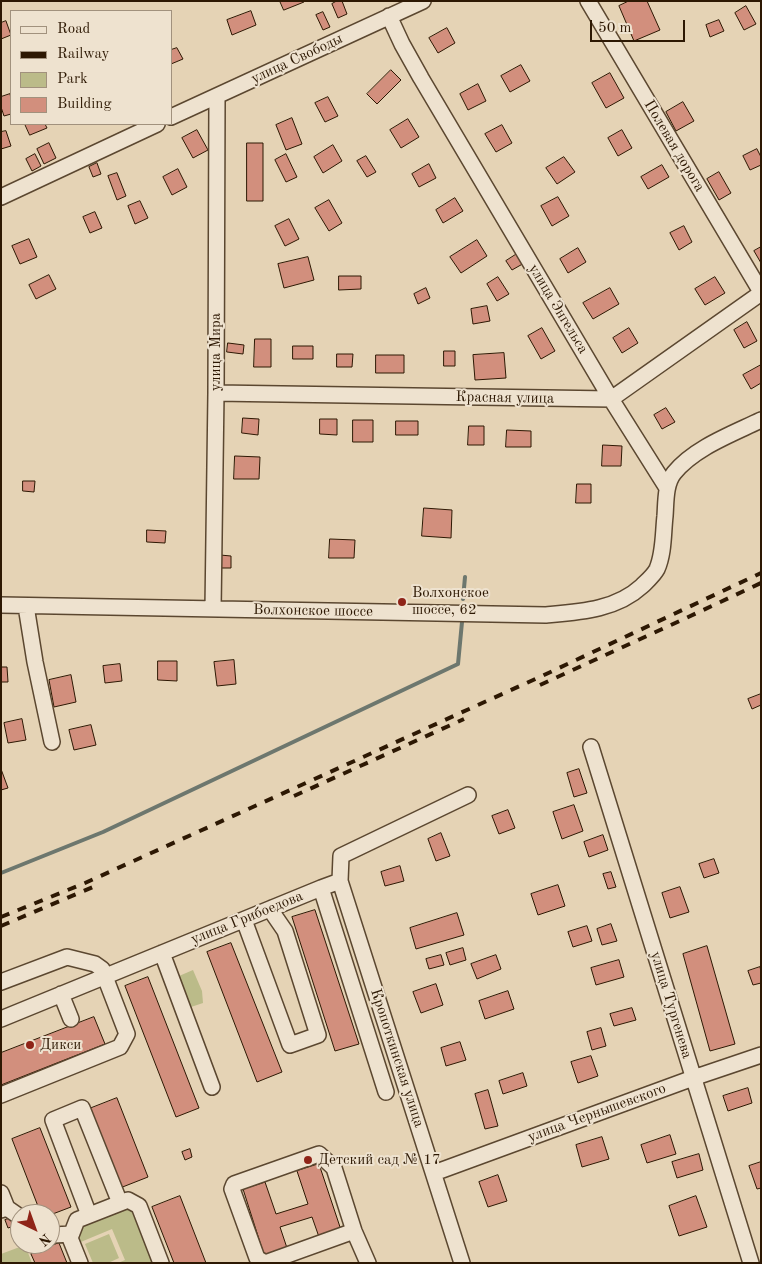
<!DOCTYPE html>
<html>
<head>
<meta charset="utf-8">
<style>
	body { margin:0 }
	#map { position:relative; width:762px; height:1264px; overflow:hidden; background:#e5d3b5; font-family:"Old Standard TT",serif }
	canvas { display:block }
	.frame { position:absolute; inset:0; border:2px solid #2d1803; pointer-events:none }
	.legend { position:absolute; left:10px; top:10px; width:162px; height:115px; box-sizing:border-box; background:#eee2cf; border:1px solid #a1917d; margin:0; padding:6px 9px; list-style:none; font-size:15px; color:#2d1803 }
	.legend li { display:flex; align-items:center; gap:10px; height:25px }
	.legend b { width:25px; border:1px solid #a1917d }
	.north { position:absolute; left:10px; top:1204px; width:50px; height:50px; box-sizing:border-box; background:#eee2cf; border:1px solid #a1917d; border-radius:50%; rotate:138deg; font-size:14px; font-weight:700; line-height:20px; text-align:center; color:#2d1803 }
	.north::after { content:''; display:block; margin:auto; width:18px; height:22px; background:#8f2418; clip-path:polygon(50% 0,100% 100%,50% 72%,0 100%) }
	.scale { position:absolute; left:590px; top:20px; width:95px; height:22px; box-sizing:border-box; border:2px solid #2d1803; border-top:0; padding-left:6px; font-size:15px; line-height:18px; white-space:nowrap; color:#2d1803; -webkit-text-stroke:4px #eee2cf; paint-order:stroke }
</style>
</head>
<body>
<div id="map">
<canvas width="762" height="1264"></canvas>
<div class="frame"></div>
<ul class="legend">
<li><b style="height:6px;background:#eee2cf"></b>Road</li>
<li><b style="height:6px;background:#2d1803"></b>Railway</li>
<li><b style="height:14px;background:#bbbb89"></b>Park</li>
<li><b style="height:14px;background:#d28f7d"></b>Building</li>
</ul>
<div class="north">N</div>
<div class="scale">50 m</div>
</div>
<script>
const ctx = document.querySelector('canvas').getContext('2d');
ctx.lineJoin = 'round';
function fill(path, color) { ctx.fillStyle = color; ctx.fill(path, 'evenodd'); }
function stroke(path, color, width, dash) { ctx.strokeStyle = color; ctx.lineWidth = width; ctx.lineCap = dash ? 'butt' : 'round'; ctx.setLineDash(dash || []); ctx.stroke(path); }
function drawText(font, color, halo, rows, align = 'center') {
  ctx.font = font + ' "Old Standard TT",serif'; ctx.lineWidth = 4; ctx.setLineDash([]); ctx.textBaseline = 'middle'; ctx.strokeStyle = halo; ctx.fillStyle = color; for (const [text, x, y, turn = 0] of rows) {
    ctx.save(); ctx.translate(x, y); ctx.rotate((+turn || 0) * Math.PI / 180); ctx.textAlign = isNaN(turn) ? turn : align; if (halo) ctx.strokeText(text, 0, 0); ctx.fillText(text, 0, 0); ctx.restore();
  }
}
fill(new Path2D(`
	M193,970L202,991L203,1003L191,1007L179,976Z
	M125,1207L136,1211L158,1263H118L125,1260L112,1229L76,1244L80,1227Z
	M109,1234L119,1258L108,1263H93L85,1244Z
	M25,1245L32,1263H1V1254Z`), '#bbbb89');
stroke(new Path2D(`
	M463,599L465,577
	M1,873L103,832L458,664L462,622`), '#6d776e', 4);
const building = new Path2D(`
	M280,1H304V2L284,10Z
	M337,1H342L347,14L338,18L332,4Z
	M629,1H647L660,30L634,41L619,6Z
	M746,6L756,24L744,30L735,13Z
	M251,11L256,25L232,35L227,20Z
	M323,12L330,27L323,30L316,15Z
	M719,20L724,31L710,37L706,25Z
	M6,21L11,35L1,39V23Z
	M447,28L455,43L438,53L429,38Z
	M177,48L183,59L171,64V50Z
	M521,65L530,81L510,92L501,76Z
	M391,70L401,80L377,104L367,94Z
	M610,73L624,98L606,108L592,83Z
	M478,84L486,101L468,110L460,94Z
	M10,94L11,98V114L4,116L1,107V97Z
	M328,97L338,116L325,122L315,103Z
	M683,102L694,121L676,131L666,112Z
	M292,118L302,144L286,150L276,125Z
	M408,119L419,137L401,148L390,130Z
	M25,124H45L47,128L30,135Z
	M502,125L512,143L496,152L485,134Z
	M197,130L208,150L193,158L182,138Z
	M622,130L632,148L618,156L608,138Z
	M6,131L11,146L1,149V132Z
	M49,143L56,158L44,164L37,149Z
	M247,143H263V201H247Z
	M333,145L342,161L323,173L314,157Z
	M757,149L761,157V165L750,170L743,156Z
	M35,154L41,166L32,171L26,159Z
	M286,154L297,177L286,182L275,160Z
	M366,156L376,172L367,177L357,161Z
	M564,157L575,172L557,184L546,168Z
	M97,163L101,174L93,177L89,167Z
	M429,164L436,178L419,187L412,174Z
	M662,165L669,177L648,189L641,177Z
	M178,169L187,187L172,195L163,177Z
	M719,172L731,193L719,200L707,179Z
	M117,173L126,196L117,200L108,176Z
	M558,197L569,216L552,226L541,206Z
	M455,198L463,211L443,223L436,210Z
	M329,200L342,223L329,231L315,208Z
	M140,201L148,218L135,224L128,206Z
	M95,212L102,228L90,233L83,217Z
	M289,219L299,239L285,246L275,226Z
	M684,226L692,242L679,250L670,233Z
	M29,239L37,257L20,264L12,246Z
	M477,240L487,256L461,273L450,257Z
	M761,247V263L754,251Z
	M578,248L586,262L568,273L560,259Z
	M520,252L526,262L512,270L506,261Z
	M308,257L314,280L284,288L278,264Z
	M49,275L56,289L36,299L29,285Z
	M339,276H361V289L339,290Z
	M498,277L509,294L497,301L487,284Z
	M715,277L725,293L705,305L695,289Z
	M426,288L430,298L418,304L414,294Z
	M610,288L619,304L593,319L583,303Z
	M487,306L490,321L473,324L471,309Z
	M747,322L757,341L744,348L734,330Z
	M542,328L555,351L541,359L528,336Z
	M629,328L638,343L622,353L613,338Z
	M255,339H271V367H254Z
	M228,343L244,345L243,354L227,352Z
	M293,346H313V359H293Z
	M444,351H455V366H444Z
	M504,353L506,378L475,380L473,355Z
	M337,354H353L352,367H337Z
	M376,355H404V373H376Z
	M761,365V383L751,389L743,375Z
	M666,408L675,422L662,429L654,415Z
	M243,418L259,419L258,435L242,433Z
	M320,419H337V435L320,434Z
	M353,420H373V442H353Z
	M396,421H418V435H396Z
	M469,426H484V445H468Z
	M507,430L531,431V447H506Z
	M603,445L622,446L621,466H602Z
	M235,456L260,457L259,479H234Z
	M23,481H35L34,492L23,491Z
	M577,484H591V503H576Z
	M424,508L452,510L451,538L422,536Z
	M147,530L166,531L165,543L147,542Z
	M330,539L355,540L354,558H329Z
	M220,555L231,556V568H220Z
	M234,660L236,684L217,686L214,662Z
	M158,661H177V681L158,680Z
	M120,664L122,681L105,683L103,666Z
	M1,667H7L8,682H1Z
	M71,675L76,702L54,707L49,680Z
	M761,694V705L752,709L748,699Z
	M22,719L26,740L8,743L4,723Z
	M91,725L96,745L74,750L69,730Z
	M1,769L8,788L1,790Z
	M579,769L587,793L574,797L567,773Z
	M574,805L583,831L562,839L553,812Z
	M508,810L515,828L499,834L492,816Z
	M441,833L450,856L436,861L428,839Z
	M603,835L608,850L589,857L584,842Z
	M714,859L719,873L704,878L699,864Z
	M400,866L404,881L385,886L381,872Z
	M611,872L616,887L608,889L603,874Z
	M558,885L565,906L538,915L531,894Z
	M680,887L689,912L670,918L662,893Z
	M315,910L359,1044L335,1051L292,917Z
	M457,913L464,935L416,949L410,928Z
	M611,924L617,941L602,945L597,929Z
	M587,926L592,941L573,947L568,932Z
	M231,943L282,1072L257,1082L207,952Z
	M707,946L735,1044L710,1051L683,954Z
	M463,948L466,960L450,965L446,953Z
	M441,955L444,965L429,969L426,959Z
	M496,955L501,969L477,979L471,964Z
	M619,960L624,977L596,985L591,968Z
	M760,967L761,971V983L753,985L748,971Z
	M148,977L199,1108L176,1117L125,986Z
	M436,984L443,1005L421,1013L413,992Z
	M508,991L514,1009L485,1019L479,1001Z
	M632,1008L636,1020L614,1026L610,1014Z
	M94,1017L105,1044L1,1085V1053Z
	M601,1028L606,1046L592,1050L587,1032Z
	M460,1042L466,1060L446,1066L441,1048Z
	M591,1056L598,1076L578,1083L571,1062Z
	M523,1073L527,1086L503,1094L499,1081Z
	M748,1088L752,1103L728,1111L723,1096Z
	M488,1090L498,1126L485,1129L475,1094Z
	M117,1098L148,1177L120,1188L89,1109Z
	M40,1128L71,1207L50,1215V1214H41L12,1139Z
	M670,1135L676,1154L647,1163L641,1145Z
	M602,1137L609,1159L582,1167L576,1145Z
	M190,1149L192,1157L185,1160L182,1152Z
	M699,1154L703,1170L677,1178L672,1162Z
	M761,1162V1188L757,1189L749,1166Z
	M319,1164L341,1230L319,1237L312,1217L280,1227L287,1248L264,1255L243,1189L265,1182L276,1214L308,1204L297,1171Z
	M498,1175L507,1201L488,1207L479,1182Z
	M180,1196L206,1263H174L152,1207Z
	M696,1196L707,1227L679,1236L669,1206Z
	M14,1217L17,1225L8,1228L5,1220Z
	M59,1243L67,1263H35L31,1254Z`);
fill(building, '#d28f7d');
stroke(building, '#2d1803', 1);
const minor = new Path2D(`
	M588,1L761,292
	M389,16L402,44L421,78L611,399L667,488
	M171,117L423,1
	M1,197L157,124
	M216,393L611,399L761,293
	M1,605L546,615C580,612 616,610 642,586C647,581 654,575 657,569C664,553 663,534 665,516C666,503 665,484 674,473C694,448 732,434 761,420
	M26,606L35,662L52,742
	M213,609L216,393L217,96
	M591,747L751,1263
	M321,888L386,1092
	M244,920L290,1045L318,1035L285,931L274,915L272,908
	M162,953L212,1087
	M1,982L67,957L95,964L102,969L127,1034L120,1047L1,1095
	M61,994L71,1019
	M1,1019L321,888L340,881
	M434,1173L693,1078L761,1055
	M1,1193L7,1208L1,1210
	M7,1208L20,1217
	M89,1215L53,1120L82,1108L120,1203
	M354,1231L265,1263L257,1258L232,1189L234,1184L319,1154L334,1168L354,1231L368,1263
	M50,1234L54,1235L71,1234
	M80,1263L70,1238L77,1220L128,1200L139,1206L161,1263
	M462,1263L340,881L341,856L468,795`);
stroke(minor, '#5b4730', 18);
stroke(minor, '#eee2cf', 15);
stroke(new Path2D(`
	M540,685L684,619L761,583
	M294,796L464,719
	M1,917L85,883L542,676L761,573
	M1,926L93,887`), '#2d1803', 4, [9, 9]);
for (const [x, y, r, color] of [
	[402,602,5,"#8f2418"],
	[30,1045,5,"#8f2418"],
	[308,1160,5,"#8f2418"]
]) { const dot = new Path2D(); dot.arc(x, y, r, 0, 2 * Math.PI); ctx.fillStyle = color; ctx.fill(dot); stroke(dot, '#eee2cf', 2); }
drawText('15px', '#2d1803', '#eee2cf', [
	["улица Свободы",297,59,-25],
	["Полевая дорога",674,146,59],
	["улица Энгельса",558,309,59],
	["улица Мира",216,352,-90],
	["Красная улица",505,398,1],
	["Волхонское шоссе",313,611,1],
	["улица Грибоедова",247,918,-22],
	["улица Тургенева",671,1005,73],
	["Кропоткинская улица",397,1058,72],
	["улица Чернышевского",597,1113,-20]
]);
drawText('15px', '#2d1803', '#eee2cf', [
	["Волхонское",412,593],
	["шоссе, 62",412,610],
	["Дикси",40,1045],
	["Детский сад № 17",318,1160]
], 'left');
</script>
</body>
</html>
